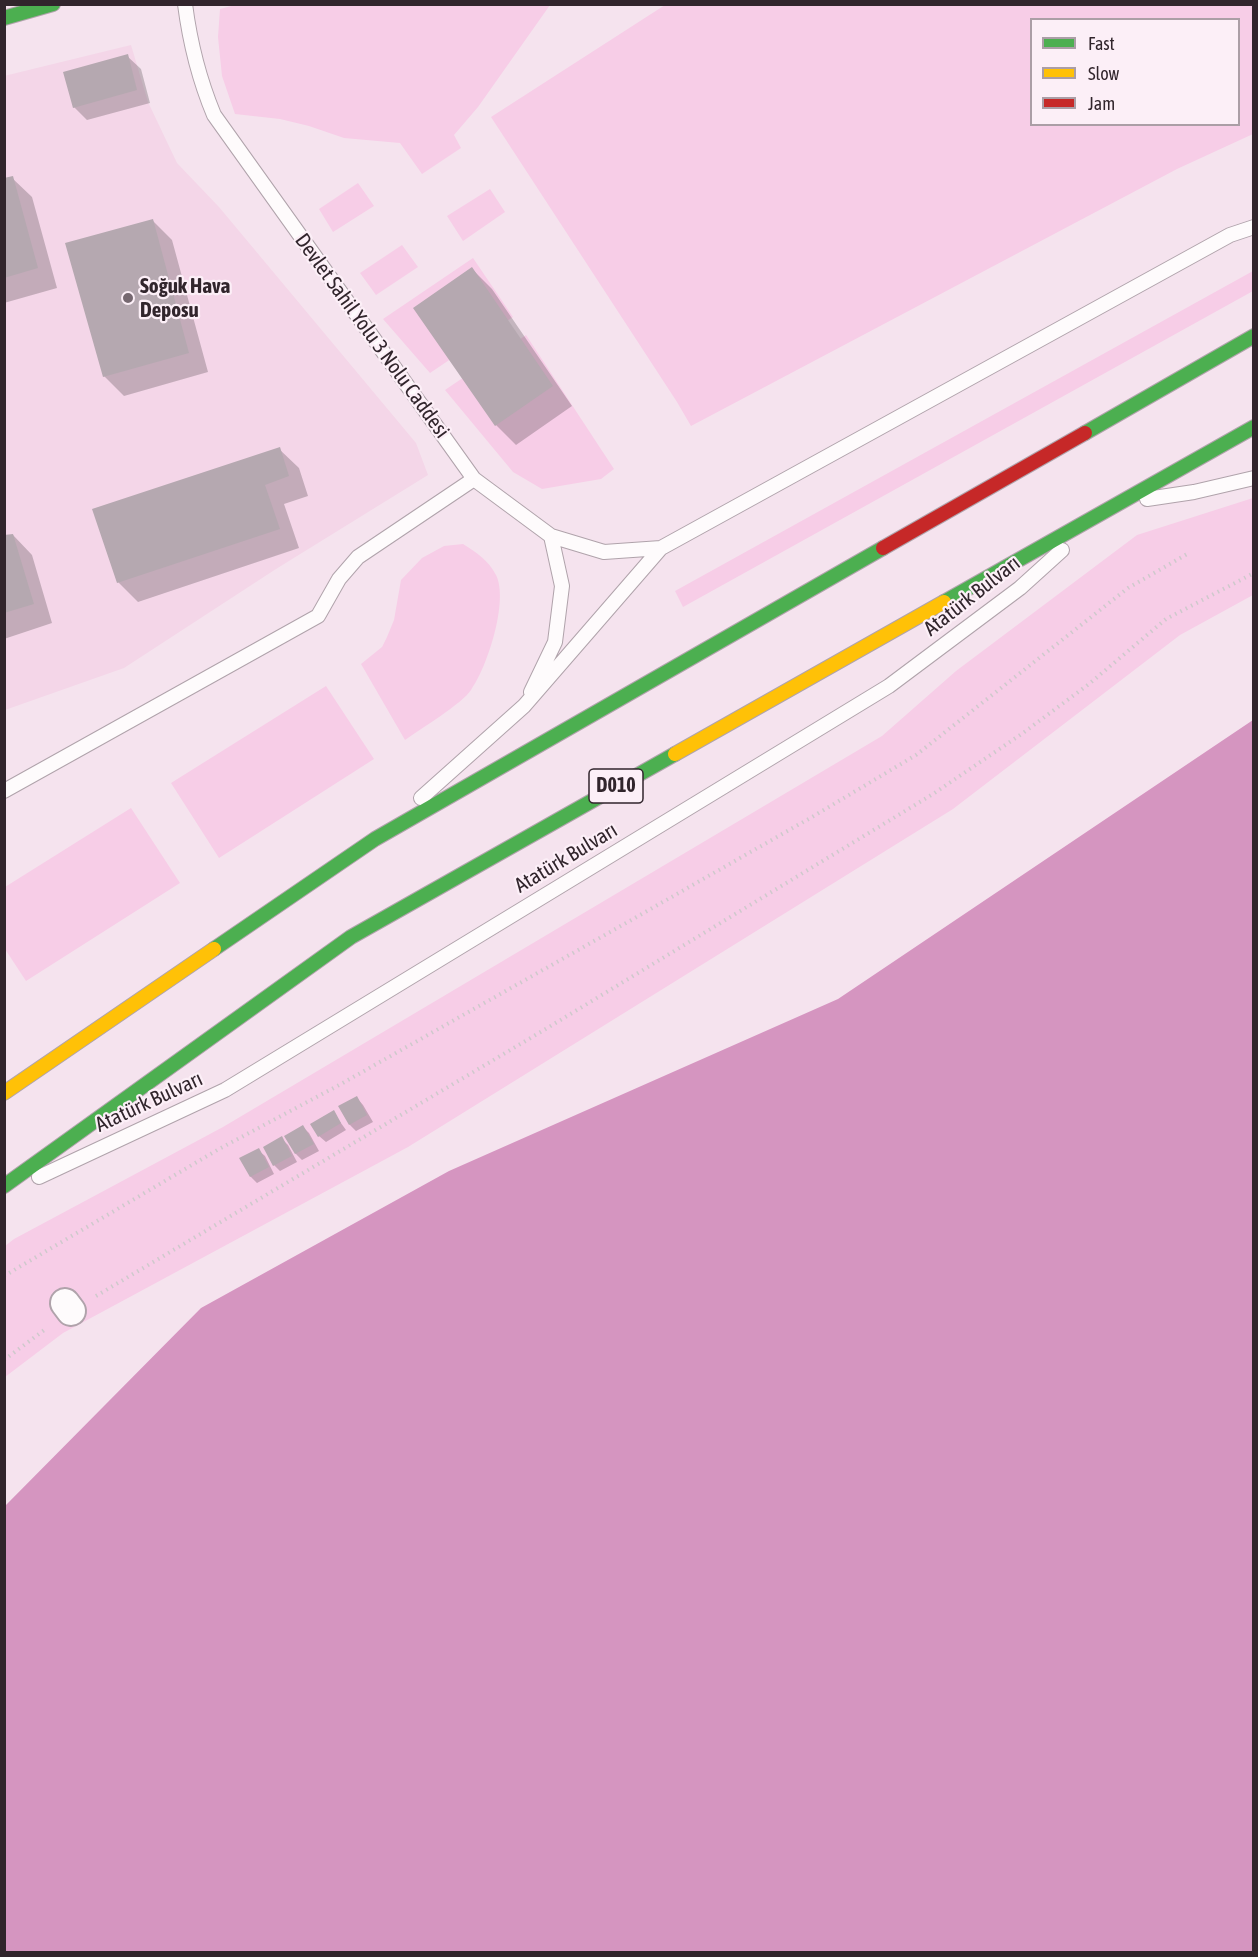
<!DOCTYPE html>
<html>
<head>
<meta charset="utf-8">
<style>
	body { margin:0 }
	#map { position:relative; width:1258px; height:1957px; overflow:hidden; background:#f5e3ee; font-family:"Asap Condensed",sans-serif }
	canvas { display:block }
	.frame { position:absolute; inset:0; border:6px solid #31252c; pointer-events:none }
	.legend { position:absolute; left:1030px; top:18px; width:210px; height:108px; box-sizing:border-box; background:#fceff7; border:2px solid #ab9ea6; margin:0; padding:8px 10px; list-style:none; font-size:18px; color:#31252c }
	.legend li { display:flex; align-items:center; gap:12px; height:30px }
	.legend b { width:30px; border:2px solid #ab9ea6 }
</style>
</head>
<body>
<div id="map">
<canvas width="1258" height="1957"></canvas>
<div class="frame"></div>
<ul class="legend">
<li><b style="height:8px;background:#4caf50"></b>Fast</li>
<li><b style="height:8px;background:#ffc107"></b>Slow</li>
<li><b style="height:8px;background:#c62828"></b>Jam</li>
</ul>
</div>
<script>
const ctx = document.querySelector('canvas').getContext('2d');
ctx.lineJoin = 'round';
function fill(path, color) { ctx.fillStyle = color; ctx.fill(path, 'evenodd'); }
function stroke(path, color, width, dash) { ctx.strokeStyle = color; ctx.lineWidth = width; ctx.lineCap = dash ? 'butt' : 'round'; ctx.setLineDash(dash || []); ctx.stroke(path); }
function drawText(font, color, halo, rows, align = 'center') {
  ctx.font = font + ' "Asap Condensed",sans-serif'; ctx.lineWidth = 4.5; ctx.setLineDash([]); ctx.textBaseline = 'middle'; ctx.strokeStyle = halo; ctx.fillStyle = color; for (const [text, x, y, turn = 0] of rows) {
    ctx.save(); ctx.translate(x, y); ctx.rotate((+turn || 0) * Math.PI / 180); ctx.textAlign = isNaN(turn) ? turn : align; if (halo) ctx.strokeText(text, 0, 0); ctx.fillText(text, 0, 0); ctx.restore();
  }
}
fill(new Path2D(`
	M131,45L148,102L177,163L219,207L416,443L428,475L276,569L124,668L5,710L4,76Z`), '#f4d6e8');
fill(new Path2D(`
	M239,4H550V5L478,107L454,135L461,148L422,174L400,143L344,138L309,126L280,119L235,114L222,76L218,37L220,9Z
	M665,5H1253V134L1177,169L691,426L677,402L491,117ZM1032,20H1238V124H1032Z
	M358,183L374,206L333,232L319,209Z
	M490,189L505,212L463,241L447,216Z
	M402,245L418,267L376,295L360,273Z
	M473,258L513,317L430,373L383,319Z
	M1253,271V291L683,607L675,591Z
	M526,335L614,469L601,479L542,489L513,472L445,390Z
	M1253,498V595L1180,635L953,809L408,1147L63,1333L5,1377V1246L14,1239L223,1127L882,736L956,671L1137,535Z
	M463,544C477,553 488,560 496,575C509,601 487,668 471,690C463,703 419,730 405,740L361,664L382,647L387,637L394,620L401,580L422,558L444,546Z
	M326,686L374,759L219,858L171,783Z
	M131,808L180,883L26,981L5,949V887Z`), '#f7cde7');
fill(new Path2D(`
	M1253,720V1952H5V1506L201,1308L449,1171L838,999Z`), '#d595c0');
fill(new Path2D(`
	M127,56L141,69L150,103L87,120L74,107Z
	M12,178L32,197L57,288L4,303V180Z
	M152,220L172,240L208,372L124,396L104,376Z
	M472,269L492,289L572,406L516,445L496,425Z
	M279,449L299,468L308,496L284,504L299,548L138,602L118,582Z
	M13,535L32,555L52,623L4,639V537Z
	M357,1098L363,1105L373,1122L356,1131L350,1125L340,1107Z
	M333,1112L346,1130L326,1142L319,1136Z
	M303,1127L309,1133L319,1151L302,1160L296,1154L286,1136Z
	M281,1138L288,1145L297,1162L280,1171L274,1165Z
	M258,1150L265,1156L274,1174L257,1183L251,1177L242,1159Z`), '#0003');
fill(new Path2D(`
	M128,54L137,90L73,108L63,72Z
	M13,176L38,268L4,278V178Z
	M153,219L189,353L103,377L65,243Z
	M472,267L553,386L495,426L413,308Z
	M280,447L289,476L265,485L280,529L117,583L92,509Z
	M13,534L34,604L4,613V535Z
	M357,1096L367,1115L349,1125L338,1106Z
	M334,1110L341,1123L318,1137L310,1124Z
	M303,1125L314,1144L295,1154L284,1136Z
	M282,1136L292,1156L273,1166L263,1147Z
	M259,1148L269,1167L250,1177L239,1158Z`), '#b5a8b0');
const lane = new Path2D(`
	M185,4C190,43 199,79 214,115L474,479L551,536L604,552L661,548
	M1147,499L1194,492L1254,478
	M531,692L555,642L562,586L551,536
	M4,791L318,616L339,579L358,557L474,479
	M421,798L524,706L661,548L1230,235L1254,227
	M39,1177L225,1090L889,686L1020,588L1062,550`);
const street = new Path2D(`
	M65,1303L71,1311`);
const fast = new Path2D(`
	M4,18L53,4
	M1085,433L1254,336
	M944,602L1254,427
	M214,949L375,839L883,548
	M4,1186L351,937L675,754`);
const slow = new Path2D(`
	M675,754L944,602
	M4,1093L214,949`);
const jam = new Path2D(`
	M883,548L1085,433`);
stroke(lane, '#b0a3ab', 16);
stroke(street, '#b0a3ab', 32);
stroke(fast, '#b0a3ab', 16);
stroke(slow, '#b0a3ab', 16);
stroke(jam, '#b0a3ab', 16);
stroke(new Path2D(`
	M4,1276L219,1149L341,1084L626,923L812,817L916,755L1128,588L1189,553
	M96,1296L549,1027L933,794L1023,733L1089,684L1166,619L1254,573
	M4,1360L47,1328`), '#cfc9cc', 4, [1.5, 4.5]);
stroke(lane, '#fefbfc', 14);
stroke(street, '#fefbfc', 28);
stroke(fast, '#4caf50', 14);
stroke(slow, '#ffc107', 14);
stroke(jam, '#c62828', 14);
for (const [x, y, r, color] of [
	[128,298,6,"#766870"]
]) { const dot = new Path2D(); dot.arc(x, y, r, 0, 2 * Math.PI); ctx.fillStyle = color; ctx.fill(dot); stroke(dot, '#fceff7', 2); }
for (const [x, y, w] of [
	[616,786,54]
]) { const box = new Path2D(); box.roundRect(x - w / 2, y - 17, w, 34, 4.5); ctx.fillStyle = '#fceff7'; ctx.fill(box); stroke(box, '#31252c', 1.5); }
drawText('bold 20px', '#31252c', null, [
	["D010",616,786]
]);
drawText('bold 21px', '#31252c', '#fceff7', [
	["Soğuk Hava",140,286],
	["Deposu",140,310]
], 'left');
drawText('21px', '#31252c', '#fceff7', [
	["Devlet Sahil Yolu 3 Nolu Caddesi",372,336,54],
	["Atatürk Bulvarı",972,596,-38],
	["Atatürk Bulvarı",566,858,-31],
	["Atatürk Bulvarı",149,1102,-25]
]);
</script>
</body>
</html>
